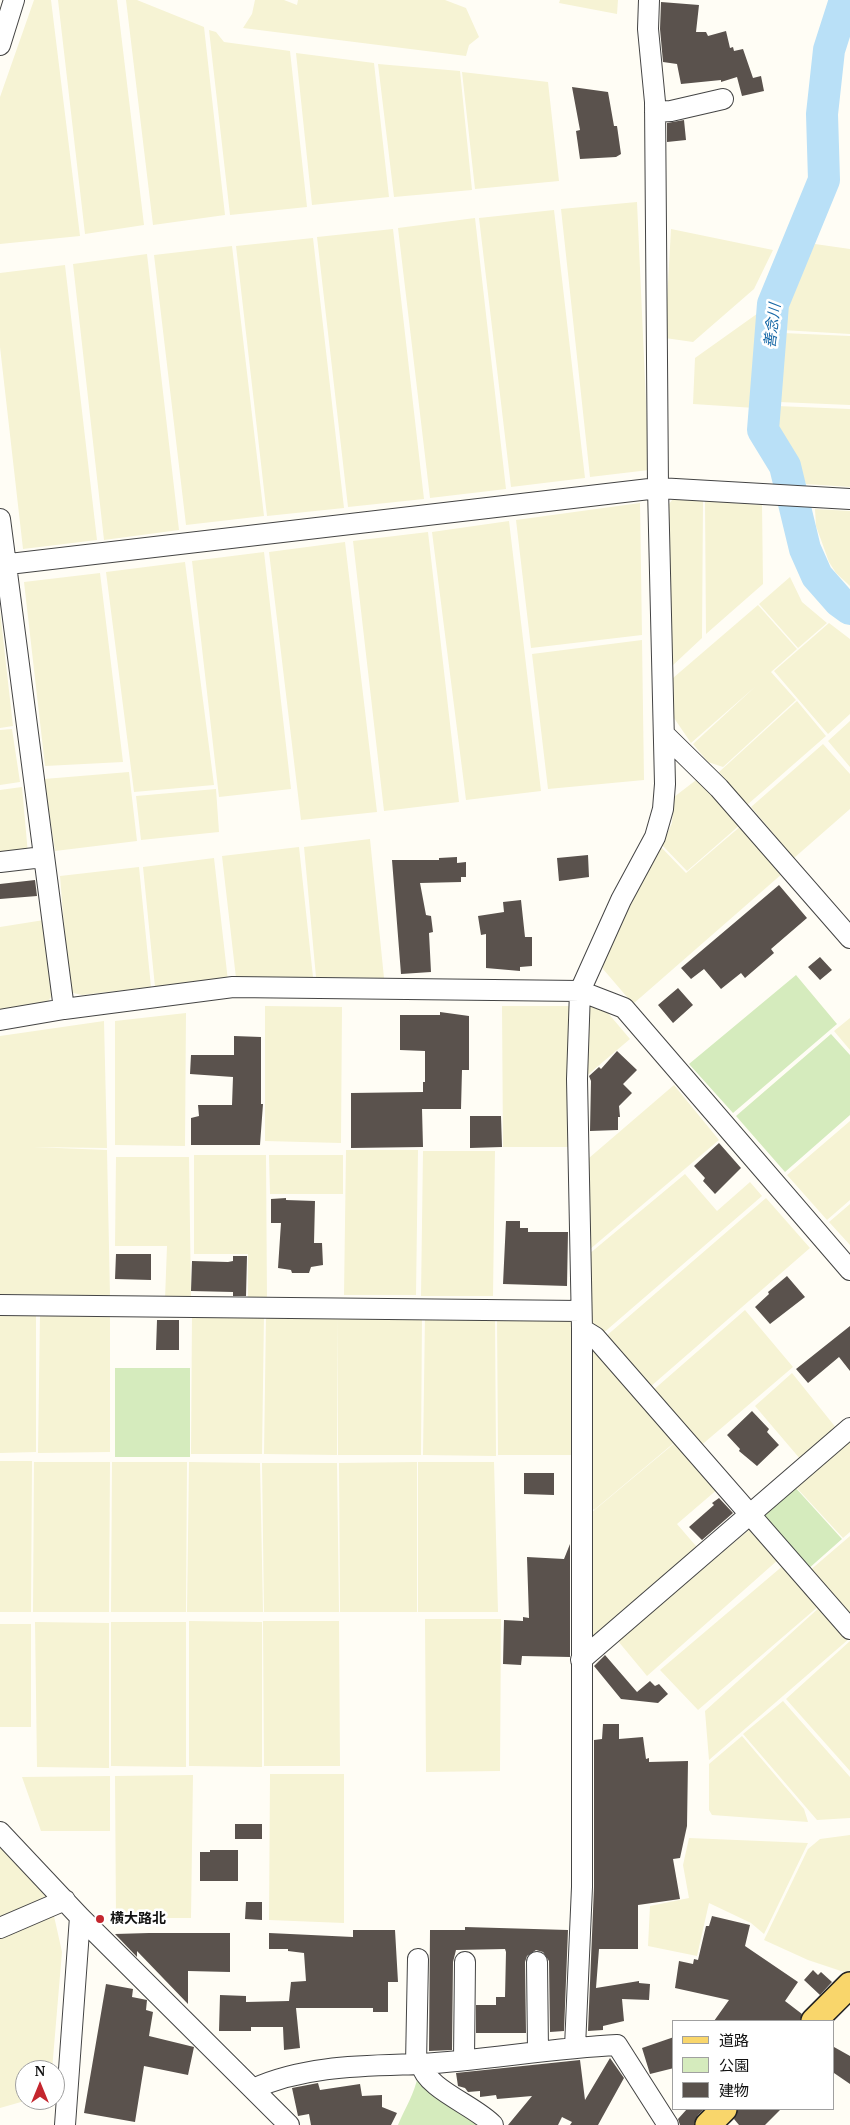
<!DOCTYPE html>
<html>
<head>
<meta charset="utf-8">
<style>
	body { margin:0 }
	#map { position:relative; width:850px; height:2125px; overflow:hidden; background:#fffdf5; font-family:"PT Serif","Noto Sans JP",serif }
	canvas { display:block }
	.legend { position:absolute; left:672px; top:2020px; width:162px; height:90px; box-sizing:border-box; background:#fff; border:1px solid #a0a0a0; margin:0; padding:6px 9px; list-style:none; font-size:15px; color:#111 }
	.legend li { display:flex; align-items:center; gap:10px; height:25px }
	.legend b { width:25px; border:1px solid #a0a0a0 }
	.north { position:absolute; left:15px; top:2060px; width:50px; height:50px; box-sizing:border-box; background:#fff; border:1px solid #a0a0a0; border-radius:50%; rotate:0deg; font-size:14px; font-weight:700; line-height:20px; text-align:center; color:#111 }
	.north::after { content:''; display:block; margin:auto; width:18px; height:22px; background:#c4262e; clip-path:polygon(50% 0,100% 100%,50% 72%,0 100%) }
</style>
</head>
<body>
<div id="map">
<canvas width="850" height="2125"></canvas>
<ul class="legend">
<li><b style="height:6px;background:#f9d66b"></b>道路</li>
<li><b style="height:14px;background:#d5ebbd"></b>公園</li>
<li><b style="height:14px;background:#5a524d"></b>建物</li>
</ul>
<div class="north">N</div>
</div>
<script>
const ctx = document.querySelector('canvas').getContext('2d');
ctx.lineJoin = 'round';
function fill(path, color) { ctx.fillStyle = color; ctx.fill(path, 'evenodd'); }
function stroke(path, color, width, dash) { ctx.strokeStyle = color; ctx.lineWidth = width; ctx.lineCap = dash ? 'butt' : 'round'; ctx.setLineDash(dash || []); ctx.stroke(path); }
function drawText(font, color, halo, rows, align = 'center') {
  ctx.font = font + ' "PT Serif","Noto Sans JP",serif'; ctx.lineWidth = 5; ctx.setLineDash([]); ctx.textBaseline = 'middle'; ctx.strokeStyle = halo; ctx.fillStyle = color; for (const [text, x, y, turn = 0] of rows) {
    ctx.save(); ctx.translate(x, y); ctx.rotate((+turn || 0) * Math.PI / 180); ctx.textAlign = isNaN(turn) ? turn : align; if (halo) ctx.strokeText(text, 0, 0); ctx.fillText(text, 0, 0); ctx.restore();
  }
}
fill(new Path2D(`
	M34,0H51L80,236L0,244V97Z
	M58,0H117L144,225L85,234Z
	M126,0H137L204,27L225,215L153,225Z
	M255,0H284L297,5L298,0H445L466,8L479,37L469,45L466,56L243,28L252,14Z
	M560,0H618L617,14L559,3Z
	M209,30L216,32L224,42L290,51L307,207L230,215Z
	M296,53L374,63L389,197L312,205Z
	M378,64L460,71L472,190L394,197Z
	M462,72L548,82L559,181L475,189Z
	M637,202L649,470L590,477L561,209Z
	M554,210L585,478L511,487L479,218Z
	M475,218L506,489L430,498L398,228Z
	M393,229L424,499L348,507L317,237Z
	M671,229L773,250L754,289L693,342L665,338Z
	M313,238L344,508L267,516L236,246Z
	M815,244L850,249V334L782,330L787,300Z
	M232,246L264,516L186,525L154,255Z
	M147,254L179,530L104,540L73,264Z
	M65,265L97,540L23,549L0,347V273Z
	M761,311L755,408L693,404L695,358Z
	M783,333L850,336V405L779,402V367Z
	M777,406L850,409V487L806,484L777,427Z
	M673,499L703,501L702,638L671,667L669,504Z
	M705,501L762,505L763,584L706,634Z
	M640,503L642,635L531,648L516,520Z
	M815,509L850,511V586L836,573L829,562L816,526Z
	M509,521L541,791L466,800L432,532Z
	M428,532L459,802L384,811L353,541Z
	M345,542L377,812L301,820L269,552Z
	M264,552L291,789L219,797L192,561Z
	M185,562L214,785L134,792L106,572Z
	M100,573L123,762L45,766L24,582Z
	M790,577L802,602L827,623L798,648L759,604Z
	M758,605L797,649L771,672L796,700L723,767L708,762L693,744L756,686L691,743L674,718L673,678Z
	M0,611L13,726L0,728Z
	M829,623L850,639V714L828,734L774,671Z
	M642,640L644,780L548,789L532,654Z
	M797,701L826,736L747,805L719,772Z
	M850,721V767L828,741Z
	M12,729L20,782L0,785V730Z
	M823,744L850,774V809L794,858L751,807Z
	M129,772L137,841L55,851L44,779Z
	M700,777L741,824L687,871L662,845L672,823L674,797Z
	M22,787L28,854L0,857V790Z
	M216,789L219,832L141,840L136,796Z
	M742,825L783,873L633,1004L603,969L602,959L659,845L686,873Z
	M370,839L384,978L316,977L304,847Z
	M299,847L313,977L236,978L222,856Z
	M214,858L228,981L155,987L143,867Z
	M139,867L151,987L82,995L69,992L60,876Z
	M44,920L53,994L47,1003L0,1010V927Z
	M589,1002L602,1006L630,1039L584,1078Z
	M265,1006L342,1007L341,1143L265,1141Z
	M502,1006H570L573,1147H503Z
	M186,1013L185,1146L115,1145V1021Z
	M850,1018V1050L834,1031Z
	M104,1021L107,1148L33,1147L107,1150L110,1296L0,1294V1036Z
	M674,1085L719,1140L589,1250V1158Z
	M850,1121V1200L827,1220L787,1175Z
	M346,1150H418L416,1295H344Z
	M423,1151H495L493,1296H421Z
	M194,1155H266L267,1300H248V1254H194Z
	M269,1155H343V1194H270Z
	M116,1157H189L191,1297L165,1299L167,1246H115Z
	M685,1174L717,1211L750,1182L762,1196L601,1335L589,1318V1254Z
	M766,1198L810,1248L650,1387L605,1337Z
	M850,1204V1245L829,1222Z
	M745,1310L793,1367L698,1448L651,1392Z
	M0,1313H36V1452L0,1453Z
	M40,1313H110V1452L38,1453Z
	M192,1314H264L262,1454H191Z
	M266,1315H338L337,1455L264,1454Z
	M338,1315H422L421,1455H338Z
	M425,1315H495L496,1456L423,1455Z
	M497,1315L568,1316L573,1321L571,1455H498Z
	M588,1349H595L675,1442L594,1510L588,1503Z
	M792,1373L837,1429L801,1460L755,1406Z
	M850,1436V1532L843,1538L794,1485Z
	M676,1442L719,1488L677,1524L702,1553L592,1647L591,1513Z
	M0,1461H32L31,1612H0Z
	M34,1462H110L109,1612H33Z
	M112,1462H187L186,1612H111Z
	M189,1462L260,1463L263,1612H187Z
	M417,1462V1612H340L339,1463Z
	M418,1462H494L498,1612H418Z
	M262,1463H337L339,1612H264Z
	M751,1528L779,1559L647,1676L618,1641Z
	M850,1536V1620L808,1572Z
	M785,1564L820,1605L698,1710L660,1670Z
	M821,1606L850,1638L709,1760L705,1711Z
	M425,1619H501L500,1771L426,1772Z
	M189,1621L262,1622V1767L189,1766Z
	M263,1621H339L340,1766H264Z
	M35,1622L109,1623V1768L37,1767Z
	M111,1622H186V1767L111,1766Z
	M0,1624H31V1727H0Z
	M850,1641V1771L786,1699Z
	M783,1701L850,1777V1818L817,1820L743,1734Z
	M742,1736L804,1809L808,1822L712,1815L709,1810V1764Z
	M270,1774H344V1923L269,1920Z
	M193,1775L191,1918H116L115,1776Z
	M110,1776V1831H41L22,1777Z
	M850,1835V1974L808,1960L764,1940L808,1849L820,1839Z
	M689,1838L808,1843L764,1934L751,1923L709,1903L697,1956L648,1946L650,1906L689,1898L683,1865Z
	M0,1846L49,1898L0,1917Z
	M54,1916L62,1952L52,2070H25V2100H28L0,2108V1937Z`), '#f6f3d4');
fill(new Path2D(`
	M796,975L837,1024L733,1113L689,1064Z
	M831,1034L850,1055V1115L785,1172L736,1116Z
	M115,1368H190V1457H115Z
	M793,1485L842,1539L807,1570L761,1519L762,1510Z
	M418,2075L488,2125H398C405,2108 415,2093 418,2075Z`), '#d5ebbd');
stroke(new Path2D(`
	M845,0L829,50L822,114L824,180L773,304L763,430L785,466L805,549L817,576L839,601L850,609`), '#b9e0f7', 32);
fill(new Path2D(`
	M661,2L699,5L696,32H706L708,36L726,31L730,48L733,47L734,51L743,49L753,78L761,76L764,91L742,96L737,77L721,82V80L681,84L677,64L663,62L660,29Z
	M572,87L608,92L614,126H617L621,154L616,157L580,159L576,131L580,130Z
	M684,120L686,140L667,142V123Z
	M588,855L589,877L559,881L557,858Z
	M457,857V863L466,862V877H461V882L420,883L426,915L431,916L433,932L429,933L431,972L401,974L392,860H439V858Z
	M35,880L37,896L0,899V884Z
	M779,885L807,918L771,949L774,953L745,978L741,973L721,989L704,969L691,979L681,968Z
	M521,900L525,937H532V966L520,967V971L486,968V934L481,935L478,916L504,912L503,902Z
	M820,957L832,970L820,980L808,967Z
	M678,988L693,1005L673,1023L658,1005Z
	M440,1012L469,1016V1070H462L461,1109H422L423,1147L351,1148V1093L423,1092V1082H425V1051L400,1050V1015H440Z
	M234,1036L261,1037V1104H263L260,1145H191V1118L199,1116L198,1105H232L233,1077L190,1074L191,1055H234Z
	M617,1051L637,1070L623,1084L632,1093L619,1106L620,1117H618V1130L590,1131L591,1081L589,1076L599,1067L601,1069Z
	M470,1116H501L502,1147L470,1148Z
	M719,1143L741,1168L715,1194L703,1181L705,1178L694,1166Z
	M286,1198V1200L315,1201L314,1243H322L323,1265L311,1267L309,1273H292L291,1270L278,1268L281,1223H271V1199Z
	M506,1221H520V1228H528V1232H568L567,1286L503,1284Z
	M116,1254H151V1280L115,1279Z
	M233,1256H247L246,1296H233V1292L191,1291L192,1261L228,1262L233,1261Z
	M787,1276L805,1297L770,1324L755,1307L769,1294L768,1292Z
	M157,1320H179V1350H156Z
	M850,1326V1371L839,1357L808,1383L796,1369Z
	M752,1411L769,1429L767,1432L779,1445L757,1466L739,1451L740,1449L727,1435Z
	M524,1473H554V1495L524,1494Z
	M719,1498L733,1513L702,1540L689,1527L714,1505L712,1503Z
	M570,1544V1657L522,1656L521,1665L503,1664L504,1620L523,1621V1617L529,1618L527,1557L564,1559Z
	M605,1655L637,1692L650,1681L655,1686L659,1684L668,1694L658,1703L621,1699L594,1666Z
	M603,1724H619V1739L643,1737L646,1759L649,1758V1762L688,1761L687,1826L680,1858L673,1859L680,1899L638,1905V1949H599L596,1988L639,1981V1983L650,1984L649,2000L622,1999L624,2021L603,2026V2030L588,2031L594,1887V1740L602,1739Z
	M235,1824H262V1839H235Z
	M210,1850H238V1881H200V1852H210Z
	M246,1902H262V1920L245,1919Z
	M712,1916L750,1925L745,1946L798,1982L785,2001L802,2014L800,2021H714L729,2000L675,1988L679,1961L693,1964L694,1959L698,1960L706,1926H709Z
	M465,1927L568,1930L564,2031L550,2032L549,1961L543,1952L536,1950L527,1956L525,1962L526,2033H476V2005H496V1997H505L506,1952L505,1949L456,1950L453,1962L452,2050L429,2051L430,1930H465Z
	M353,1930H395L398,1982H388V2012H373V2008H296L300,2048L284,2050L283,2027H251V2031H219L220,1995L246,1996V2002L289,2001L291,1982L306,1981L304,1953L288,1951V1949H269V1933L353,1937Z
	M149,1933H230V1972L188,1971V2004L137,1951V1957L115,1934Z
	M813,1970L818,1975L821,1972L832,1982L820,1995L804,1980Z
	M106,1984L133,1989L132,1997L147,2000L146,2010L153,2012L149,2036L194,2047L188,2075L144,2066L135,2122L84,2113Z
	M674,2037V2068L650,2074L642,2048Z
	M834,2047L850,2056V2084L834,2073Z
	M610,2058L624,2078L598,2125H570L572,2122L562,2117L558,2125H508L532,2096L497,2099L496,2095L480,2097V2091L468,2092L465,2088L458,2086L456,2073L580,2060L585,2100Z
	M318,2083L320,2090L360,2084L362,2096L382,2095V2107L397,2113L391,2125H311L309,2114L298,2116L292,2088Z
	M687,2109H704L698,2115L694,2125H680L678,2119Z
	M738,2109H781L765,2125H739L734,2119Z`), '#5a524d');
const minor = new Path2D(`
	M0,45L14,0
	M655,112L671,111L723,99
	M0,519L64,1009
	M0,565L658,488L850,499
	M665,735L719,788L850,938
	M0,862L43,857
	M0,1020L64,1009L233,987L580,991L624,1008L850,1270
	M0,1305L581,1311
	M582,1329L595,1337L850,1629
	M581,1660L850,1428
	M0,1832L80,1917L289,2125
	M0,1928L65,1900
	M537,1962L538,2051
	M575,2047L582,1887V1329L577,1079L580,991L621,900L655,837L663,809L665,784L658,488L655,102L648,29L649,0
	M464,2059L465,1962
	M416,2064L418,1959
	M421,2064C426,2089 476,2106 493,2125
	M253,2089C305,2065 365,2066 421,2064C486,2060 552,2048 617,2045L668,2125
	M65,2125L80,1917`);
const major = new Path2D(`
	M814,2021L850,1985
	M708,2125L724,2109`);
stroke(minor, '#444', 22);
stroke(major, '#222', 28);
stroke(minor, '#fff', 20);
stroke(major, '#f9d66b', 25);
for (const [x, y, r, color] of [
	[100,1919,5,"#c4262e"]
]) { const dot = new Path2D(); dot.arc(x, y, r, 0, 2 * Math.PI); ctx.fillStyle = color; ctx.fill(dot); stroke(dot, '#fff', 2); }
drawText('bold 14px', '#111', '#fff', [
	["横大路北",110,1919]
], 'left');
drawText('italic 15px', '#1768a6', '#fff', [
	["善念川",773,326,-83]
]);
</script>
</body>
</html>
